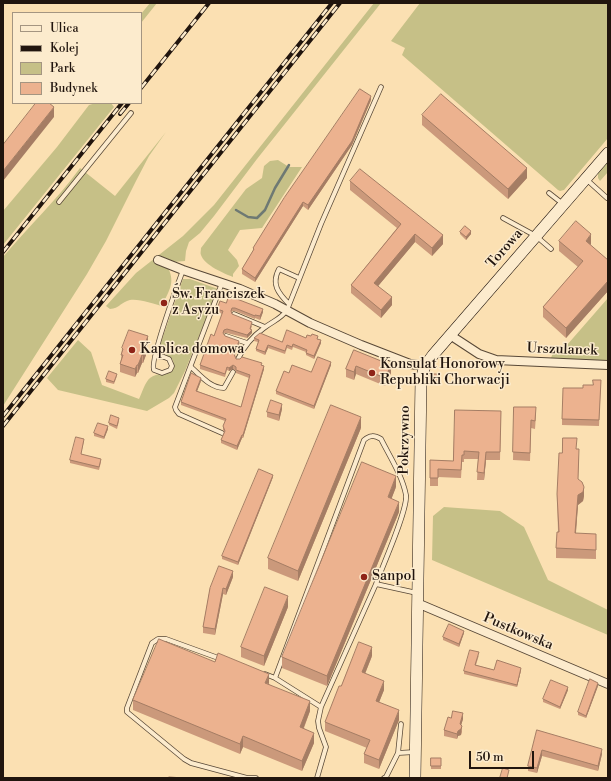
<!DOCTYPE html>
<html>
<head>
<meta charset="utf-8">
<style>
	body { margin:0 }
	#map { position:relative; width:611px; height:781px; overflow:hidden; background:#fbe0b2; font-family:"Libre Bodoni",serif }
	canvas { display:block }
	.frame { position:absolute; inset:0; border:4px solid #21150e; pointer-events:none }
	.legend { position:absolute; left:12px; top:12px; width:130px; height:92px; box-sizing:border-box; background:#fcebcd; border:1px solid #a49581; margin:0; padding:5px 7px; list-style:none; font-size:12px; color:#21150e }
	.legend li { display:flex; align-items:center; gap:8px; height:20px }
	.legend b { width:20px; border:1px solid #a49581 }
	.scale { position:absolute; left:469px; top:751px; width:65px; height:18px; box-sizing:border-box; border:2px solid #21150e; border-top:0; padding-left:5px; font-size:12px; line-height:14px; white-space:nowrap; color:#21150e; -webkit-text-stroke:3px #fcebcd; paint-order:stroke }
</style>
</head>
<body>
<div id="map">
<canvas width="611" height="781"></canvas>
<div class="frame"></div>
<ul class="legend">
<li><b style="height:5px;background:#fcebcd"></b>Ulica</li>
<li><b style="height:5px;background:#21150e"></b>Kolej</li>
<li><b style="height:11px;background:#c6c087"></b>Park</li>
<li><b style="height:11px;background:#ecb28f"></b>Budynek</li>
</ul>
<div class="scale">50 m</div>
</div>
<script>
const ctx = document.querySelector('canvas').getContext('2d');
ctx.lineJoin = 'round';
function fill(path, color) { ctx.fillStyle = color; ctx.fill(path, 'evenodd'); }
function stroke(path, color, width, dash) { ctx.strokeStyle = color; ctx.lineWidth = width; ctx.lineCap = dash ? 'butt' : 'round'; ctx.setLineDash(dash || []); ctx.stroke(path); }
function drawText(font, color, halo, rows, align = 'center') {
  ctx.font = font + ' "Libre Bodoni",serif'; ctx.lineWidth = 3; ctx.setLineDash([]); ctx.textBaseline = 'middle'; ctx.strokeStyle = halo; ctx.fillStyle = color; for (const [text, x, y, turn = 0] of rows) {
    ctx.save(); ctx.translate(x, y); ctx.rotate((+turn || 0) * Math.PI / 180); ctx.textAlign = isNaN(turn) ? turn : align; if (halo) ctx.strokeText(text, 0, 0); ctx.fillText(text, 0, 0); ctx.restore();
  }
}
fill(new Path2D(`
	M150,3H157L141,23V14Z
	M374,3H381L257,159L214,216L200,233L189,242L186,251L185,261L173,262L170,263L168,268C176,283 168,292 162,306C153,304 135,297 127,301C119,304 120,308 110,309L106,306L136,273L183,236L214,205Z
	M420,3H608V138L564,190L560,191L558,190L402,55L405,48L391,41Z
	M96,103H111L114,107L3,245V211L57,147L89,105Z
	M166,132L149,156L136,181L106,241L87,274L3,406V257C28,227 57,200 80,168L115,196Z
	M608,159V172L600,181L598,178V172Z
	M278,160L289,167H302L262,228L240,230L228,250L237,260L239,266L233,274V277C225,274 204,265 201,255C200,253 201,251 201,248L246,189L262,178L264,166L270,161Z
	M183,279H190L218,289L185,371L174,393L169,398L147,411L58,390L47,378L78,340L91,352L102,385L139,399C142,393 145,382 150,378C157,372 168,376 174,368L173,360L161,352L160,345Z
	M608,298V362L551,358L553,353H560Z
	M444,507L500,511L524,527L548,580L608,610V635L432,560L433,516Z`), '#c6c087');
stroke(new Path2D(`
	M236,210L248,217L257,218L265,210L275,188L289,165`), '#6e7973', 2.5);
const lane = new Path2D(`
	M586,179L607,198
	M549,193L563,204
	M59,202L131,113
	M503,218L536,236L551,249
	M289,304C278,293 271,284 279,269L299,278
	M234,314L265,327
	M226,336L247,343
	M155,356L164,357L169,359L172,366L170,370L162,373L154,370C149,361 178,284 183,270
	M238,359C244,346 253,336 264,328C273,321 281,319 287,310L321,224L381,87
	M191,367C200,375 210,388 224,388L233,372
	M222,433L179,414L176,410L175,407L222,283
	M221,659L166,639H158L152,643L127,708V712L184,759L191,763L247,778H256
	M265,674L275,678L321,707L376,584
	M275,678L364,440C370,435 374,435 381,439C390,457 402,475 406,495C408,510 382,567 376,584L417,593
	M398,753L401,724
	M317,778L326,747L319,728L318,721L321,707
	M384,778L386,777L398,753L415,752`);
const street = new Path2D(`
	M158,260L183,270L240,289L275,304L310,323L361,345L410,364L425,366
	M450,335L479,354L496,360L608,365
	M417,603L608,684`);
const secondary = new Path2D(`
	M415,778L421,379L425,366L433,355L608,153`);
stroke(lane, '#584837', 5.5);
stroke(street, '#584837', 10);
stroke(secondary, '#21150e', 12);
stroke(lane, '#fcebcd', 4);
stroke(street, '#fcebcd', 8);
stroke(secondary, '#fcebcd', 11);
const rail = new Path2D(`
	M141,88L209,3
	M120,114L129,103
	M3,252L122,103
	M3,416L332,3
	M3,426L340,3`);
stroke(rail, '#21150e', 4);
stroke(rail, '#fcebcd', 2.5, [8]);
fill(new Path2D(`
	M371,100L352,145L308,210L303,206L255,282L242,274V269L253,251V248Z
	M422,115L527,178L508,199L422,125Z
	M350,181L443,244L432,256L415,242L378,286L392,305L381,318L351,293V285L397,228L350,190Z
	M460,232L471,234L466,240L460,234Z
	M559,241L591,244L590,245L608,260V291L566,338L543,317V307L578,267L559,251Z
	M226,303L263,312L260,320L255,318V319L235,311H232L231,312L232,314L252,326L251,329L252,333L247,338L227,333H224L223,334L225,336L239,344L235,355L236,359L262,365L264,369L243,438H242L237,450L221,443V440L224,432L223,430V426L225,421L181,405V402L201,381L197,391L241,407L249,378L236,373V371L233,369L229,371L227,370L225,377L200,369V365L214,336L222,314L217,312V309Z
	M254,338L282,342L306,338L318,339L321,343L314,359L306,355V352L293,347L292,350L287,348L285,354L268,348L265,355L256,351V349L258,342L254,341Z
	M148,344L146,349V355L143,363H142L138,373H137L135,377L120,372V364L121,359L122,348Z
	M354,350L391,373L385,386L356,374L354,380L346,377V369Z
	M331,365L314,409L276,394V391L289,373L311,372Z
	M437,374L438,385L431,381V378Z
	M117,376L114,384L106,382V379Z
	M601,380L599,426L562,425V419L583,388L593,385Z
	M514,407L536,415L535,429L531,428L530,461L513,460Z
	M282,409L279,421L267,417V412Z
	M501,411L500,460H486L484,480H477L478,459H464V462H462L461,478L438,477V486H430V460L453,461Z
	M119,421L117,429L109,425V423Z
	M361,428L298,581L268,569V558Z
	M108,429L104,439L94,436V433Z
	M84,441L81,454L101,462L99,470L70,463V460Z
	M577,449L579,459L578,479L584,496L583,501L578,505L576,533L596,543V559L556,558V548L558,532L557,494L562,453Z
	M273,477L238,565L222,559V556Z
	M396,487L391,499L399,512L327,686L282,668V657Z
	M233,577L226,595L223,594L215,635L203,633V627L210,588Z
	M288,607L264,666L241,657V647Z
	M464,633L459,647L443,640V637Z
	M479,655L476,665L494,670H521L517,687L464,674V671Z
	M372,656L365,674L384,690L379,702L399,720L379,769L364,763V754L367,748L325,731V722L341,686Z
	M215,662L269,684L310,711L304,728L314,743L302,771L243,747L240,754L133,710V700Z
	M598,686L586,718L578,715V712Z
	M568,690L560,709L543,702V699Z
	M451,718L463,719L461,725L462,732L461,735L458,736L457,739L444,736V730Z
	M537,730L602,754L598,771L542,756L537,773L528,771V766Z
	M431,758H441V769H431Z`), '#cb997b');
fill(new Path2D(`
	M371,96V100L352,145L308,210V205Z
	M54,107V117L3,181V171Z
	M527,168V178L508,199V189Z
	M303,202V206L255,282V278Z
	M471,231V234L466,240V237Z
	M415,234V242L374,291V283Z
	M591,234V244L586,251V241Z
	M443,235V244L432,256V248Z
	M608,281V291L566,338V328Z
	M392,297V305L381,318V310Z
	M263,309V312L260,320V316Z
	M252,330V333L247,338V335Z
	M148,336V344L146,349V355L143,363V355L144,346Z
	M321,340V343L314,359V356Z
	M239,341V344L234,357V354Z
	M268,345V348L265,355V352Z
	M142,355V363L138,373V365Z
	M331,362V365L314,409V406Z
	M137,365V373L135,377V369Z
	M233,365V369L229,371V368Z
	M391,365V373L385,386V378Z
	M264,366V369L243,438V435Z
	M356,366V374L354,380V372Z
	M201,378V381L196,394V391Z
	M282,404V409L279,421V415Z
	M361,417V428L298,581V571Z
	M108,426V429L104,439V437Z
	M242,435V438L237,450V446Z
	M486,452V460L484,480V473Z
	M273,475V477L238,565V562Z
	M396,476V487L388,508V497Z
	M584,487V496L583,501L578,505L575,543V533L578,495Z
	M399,502V512L327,686V676Z
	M233,571V577L226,595V589Z
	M223,588V594L215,635V629Z
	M288,596V607L264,666V656Z
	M464,631V633L459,647V644Z
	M372,647V656L362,681V672Z
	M521,668V670L517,687V685Z
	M269,674V684L265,683Z
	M384,681V690L376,710V701Z
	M598,683V686L586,718V716Z
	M568,687V690L560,709V707Z
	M310,701V711L300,737V727Z
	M399,710V720L379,769V760Z
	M463,713V719L460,729V724Z
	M462,726L461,735L458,736L457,739V734L458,731Z
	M314,733V743L302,771V761Z
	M243,736V747L240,754V744Z
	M602,749V754L598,771V766Z
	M542,750V756L537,773V768Z`), '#a57d64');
const building = new Path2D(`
	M360,89L371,96L352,141L308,205L303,202L255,278L242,269L254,249L253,248L284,198Z
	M441,94L527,168L508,189L422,115Z
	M36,103H49L54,107L3,171V145Z
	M360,169L443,235L432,248L415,234L374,283L392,297L381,310L351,285L401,224L350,181Z
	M576,221L591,234L586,241L608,260V281L566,328L543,307L583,261L559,241Z
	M465,226L471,231L466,237L460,232Z
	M229,296L263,309L260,316L255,315V316L235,308H232L231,311L232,314L252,322L250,329L252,330L247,335L227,329L224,330L223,333L225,336L239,341L234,354L236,359H240L242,357L262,363L261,365L264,366L243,435H242L237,446L221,440L225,431L223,426L226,419L181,402L191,373L201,378L196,391L241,407L250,375L236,370V367L233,365L229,368L227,367L225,374L200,365L211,334L214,336L223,311L217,309L220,301L226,303Z
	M129,330L148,336L144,346L146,347L143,355H142L138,365H137L135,369L120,364L123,355H121L123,349L122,348Z
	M287,330L306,338L307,335L311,336L312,334L318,336L317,339L321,340L314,356L306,353L307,350L293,344L292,347L287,345L285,351L268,345L265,352L256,349L259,340L254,338L260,333L282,342Z
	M354,350L391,365L385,378L356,366L354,372L346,369Z
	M318,357L331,362L314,406L276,391L284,371L289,373L292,365L311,372Z
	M109,371L117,374L114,382L106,379Z
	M432,374H437L438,383L431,378Z
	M593,380H601L599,420L562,419L563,388H583V385H593Z
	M271,400L282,404L279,415L267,412Z
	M331,405L361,417L298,571L268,558Z
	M514,407H536L535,421L531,420L530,453L513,452Z
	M455,410L501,411L500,452H486L484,473L477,472L479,452L464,451V455H462L461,470L438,469V478H430V460L453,461Z
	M111,415L119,418L117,426L109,423Z
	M98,423L108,426L104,437L94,433Z
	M76,437L84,439L81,454L101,459L99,467L70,460Z
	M563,438H577L576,449H579L578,479L582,482L584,487L583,492L578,495L575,533L596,534V550L556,548L557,532H559L557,494L559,453H562Z
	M362,462L396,476L388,497L399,502L327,676L282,657Z
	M259,469L273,475L238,562L222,556Z
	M219,566L233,571L226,589L223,588L215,629L203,627L210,588Z
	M265,587L288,596L264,656L241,647Z
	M449,624L464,631L459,644L443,637Z
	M159,639L215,662L218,653L269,674L265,683L310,701L300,727L314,733L302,761L243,736L240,744L133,700Z
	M359,642L372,647L362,672L384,681L376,701L399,710L379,760L364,754L370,740L325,722L339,686H341Z
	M470,650L479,652L475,665L494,670L497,660L521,668L517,685L464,671Z
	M590,679L598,683L586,716L578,712Z
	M551,680L568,687L560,707L543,699Z
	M453,711L463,713L460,724L462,726L461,729L458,731L457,734L444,730L448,717L451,718Z
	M537,730L602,749L598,766L542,750L537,768L528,766Z
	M431,758H441V766H431Z
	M503,768L509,770L507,778H500Z
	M169,777L184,778H169Z`);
fill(building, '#ecb28f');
stroke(building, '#a57d64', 1);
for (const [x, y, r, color] of [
	[164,303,4,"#8f2418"],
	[132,350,4,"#8f2418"],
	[372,373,4,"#8f2418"],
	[364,577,4,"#8f2418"]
]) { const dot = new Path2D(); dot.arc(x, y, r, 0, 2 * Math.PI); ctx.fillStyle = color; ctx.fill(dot); stroke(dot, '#fcebcd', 1.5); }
drawText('14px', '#21150e', '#fcebcd', [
	["Torowa",505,249,-49],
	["Urszulanek",562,350,2],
	["Pokrzywno",405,440,-89],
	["Pustkowska",518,632,23]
]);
drawText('14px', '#21150e', '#fcebcd', [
	["Św. Franciszek",172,295],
	["z Asyżu",172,311],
	["Kaplica domowa",140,350],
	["Konsulat Honorowy",380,365],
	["Republiki Chorwacji",380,381],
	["Sanpol",372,577]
], 'left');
</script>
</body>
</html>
